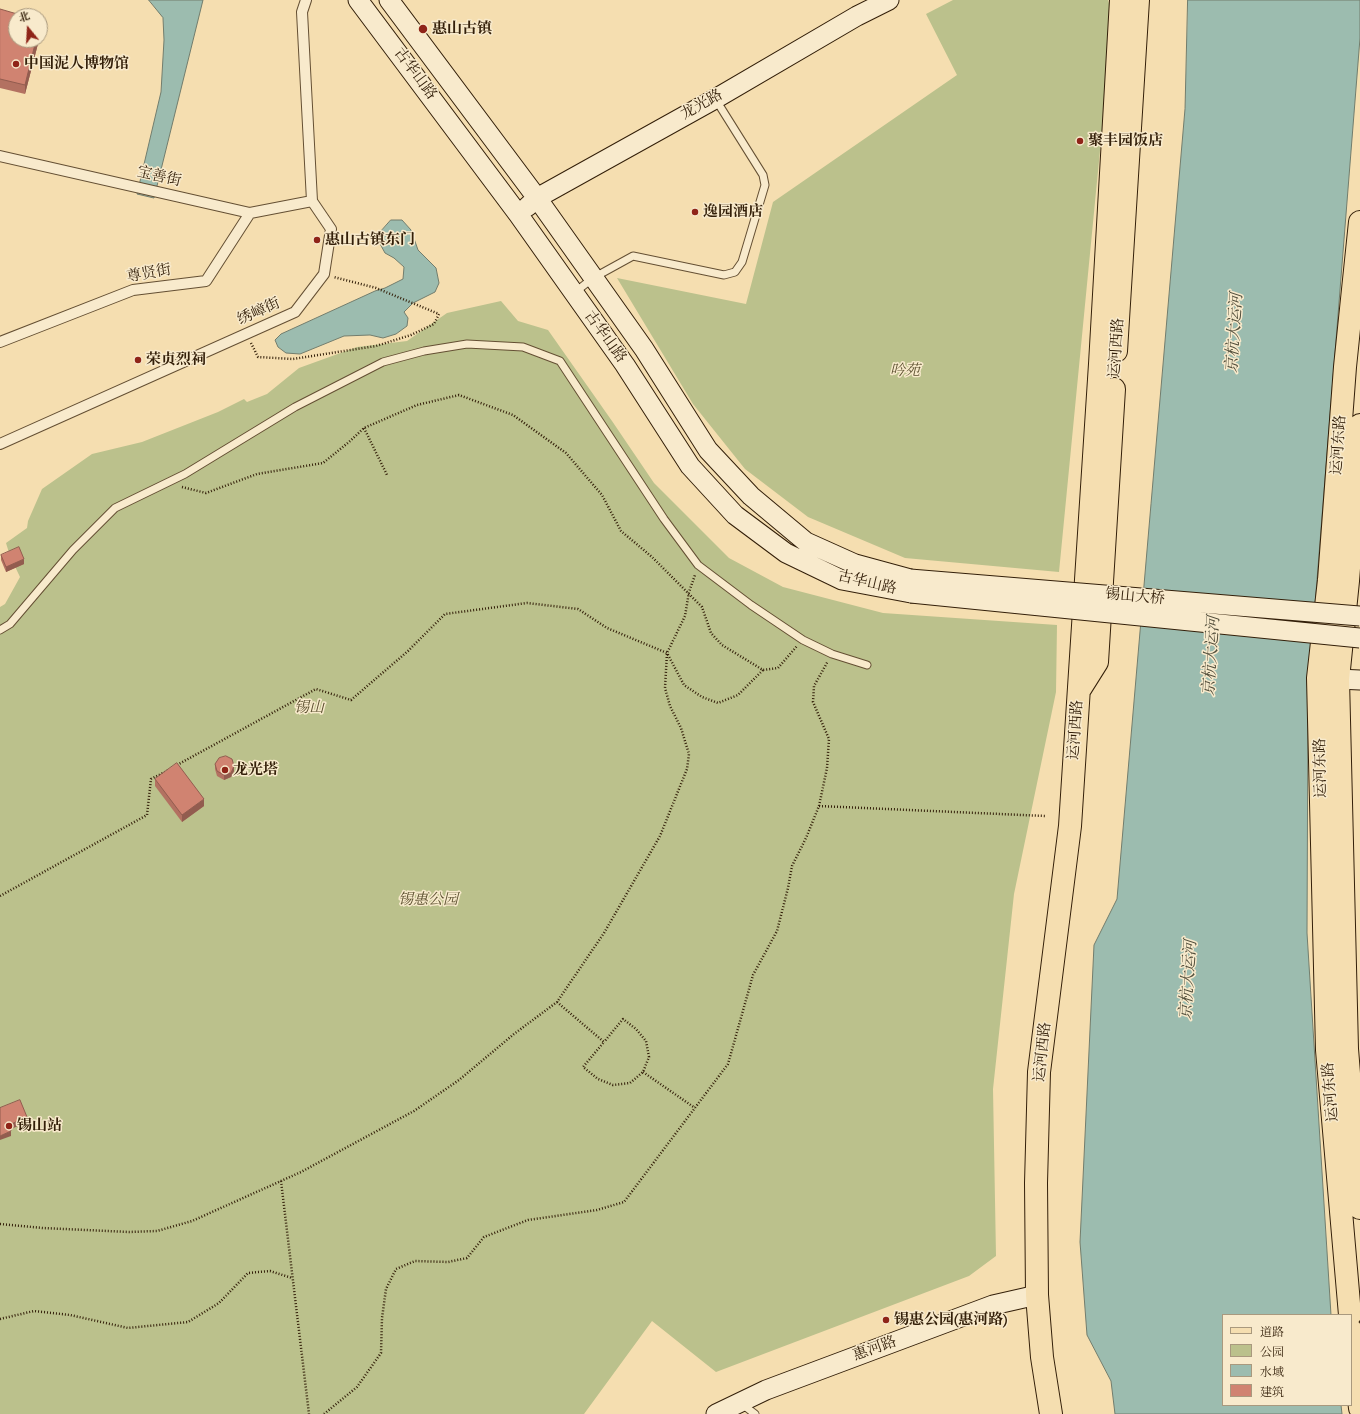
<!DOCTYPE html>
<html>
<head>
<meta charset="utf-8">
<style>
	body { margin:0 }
	#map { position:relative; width:1360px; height:1414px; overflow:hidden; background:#f5deb0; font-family:"IM FELL French Canon","Noto Serif SC",serif }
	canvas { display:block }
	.legend { position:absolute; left:1222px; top:1314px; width:130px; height:92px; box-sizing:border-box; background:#f8eacc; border:1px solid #a9997e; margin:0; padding:5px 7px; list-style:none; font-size:12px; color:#331f09 }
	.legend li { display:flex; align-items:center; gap:8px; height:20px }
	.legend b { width:20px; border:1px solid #a9997e }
	.north { position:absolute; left:8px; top:8px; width:40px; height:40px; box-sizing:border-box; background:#f8eacc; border:1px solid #a9997e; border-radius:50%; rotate:342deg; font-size:11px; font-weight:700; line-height:16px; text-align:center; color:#331f09 }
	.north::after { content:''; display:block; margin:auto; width:14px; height:18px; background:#8f2418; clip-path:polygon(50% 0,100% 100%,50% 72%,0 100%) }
</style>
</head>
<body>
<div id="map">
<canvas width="1360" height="1414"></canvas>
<ul class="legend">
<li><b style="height:5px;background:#f5deb0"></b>道路</li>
<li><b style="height:11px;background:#bbc18c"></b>公园</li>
<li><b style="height:11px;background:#9cbcaf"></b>水域</li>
<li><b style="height:11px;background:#d08371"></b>建筑</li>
</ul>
<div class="north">北</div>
</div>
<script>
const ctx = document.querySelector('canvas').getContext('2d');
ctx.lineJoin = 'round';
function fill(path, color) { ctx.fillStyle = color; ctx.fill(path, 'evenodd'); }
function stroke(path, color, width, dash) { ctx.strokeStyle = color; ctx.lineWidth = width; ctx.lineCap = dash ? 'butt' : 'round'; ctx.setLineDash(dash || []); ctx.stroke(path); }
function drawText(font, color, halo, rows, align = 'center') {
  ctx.font = font + ' "IM FELL French Canon","Noto Serif SC",serif'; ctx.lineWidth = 3; ctx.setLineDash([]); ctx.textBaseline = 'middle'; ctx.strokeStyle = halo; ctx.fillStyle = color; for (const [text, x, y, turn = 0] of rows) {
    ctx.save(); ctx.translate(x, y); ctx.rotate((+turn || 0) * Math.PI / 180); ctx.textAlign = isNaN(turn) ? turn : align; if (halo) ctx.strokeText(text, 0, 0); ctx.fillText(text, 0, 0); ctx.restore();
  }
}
fill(new Path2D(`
	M953,0H1108L1113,17L1059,572L905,558L808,517L745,469L693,404L617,278L746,304L773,202L957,75L926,14Z
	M501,301L518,321L548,330L612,421L654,483L729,558L783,587L883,613L1057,625L1056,692L1014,894L993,1089L996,1256L969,1276L716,1372L652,1321L584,1414H0V607L5,604L20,577L10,556L6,543L27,528L28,521L42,489L92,454L142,442L218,412L244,399L247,402L267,394L299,368L357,347L407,341L447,313Z`), '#bbc18c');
const water = new Path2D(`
	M149,0H203L154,198L137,194L161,92L164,40L163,18Z
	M1188,0H1360V38L1308,693L1307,933L1331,1315H1223V1405H1341L1342,1414H1115L1111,1381L1087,1335L1080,1242L1094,945L1117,899L1185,109Z
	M391,220H402L411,230L418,250L436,268L439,283L435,292L413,303L404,312L408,318L407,326L396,334L383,338L370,335L344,336L300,354L286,353L278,347L275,340L281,334L375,291L385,288L403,279L404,267L394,258L385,253L379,242L382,230Z`);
fill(water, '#9cbcaf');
stroke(water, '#727d6d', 1);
const service = new Path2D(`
	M574,293L593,278L633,256L724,275L735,272L742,262L765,185L763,175L716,100
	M0,630L10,624L73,550L115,508L185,474L295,407L383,362L424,351L467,344L523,347L560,361L664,519L698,565L751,605L803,640L832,654L867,665
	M742,1404L755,1414`);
const pedestrian = new Path2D(`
	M0,156L250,213L312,201
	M0,342L133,290L206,281L250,213
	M0,444L295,312L324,274L331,229L312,201L302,12L306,0`);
const secondary = new Path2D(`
	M358,0L518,214L625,365L690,466L735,515L786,553L842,580L911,593
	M389,0L537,198L644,349L708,450L751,496L806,542L855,564L910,579
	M527,207L537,198L715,99L857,16L889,0
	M1338,679L1360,680
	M716,1414L766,1390L993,1305L1037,1295`);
const primary = new Path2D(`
	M1116,351L1138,0
	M1360,425L1348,581L1338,679L1347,1049L1360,1208
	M1080,689L1097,662L1114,389
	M1350,1315L1327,1050L1318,678L1329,580L1345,367L1360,222
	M1351,1330L1360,1408
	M1051,1414L1042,1357L1037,1295L1036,1183L1039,1072L1070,826L1100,364L1121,0`);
stroke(service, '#644f33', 9);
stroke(pedestrian, '#644f33', 12);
stroke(secondary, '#331f09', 21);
stroke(primary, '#331f09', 24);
stroke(new Path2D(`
	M251,343L258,357L293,359L376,346L411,335L434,324L439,314L376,288L334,277
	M364,428L387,475
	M182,487L206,493L257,474L323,463L349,442L364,428L417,405L459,395L513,415L566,453L602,495L621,531L652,557L702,607L711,633L722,645L763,670L778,668L797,646
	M177,765L316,689L351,700L408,651L445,614L527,603L578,609L607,628L667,653L684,685L702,697L718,703L738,695L763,670
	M819,806L1045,816
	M0,896L147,815L151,779L169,770
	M557,1002L604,1042L583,1067L598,1079L613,1085L630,1083L643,1072L649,1057L646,1041L636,1029L623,1019L604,1042
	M643,1072L695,1108
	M281,1181L309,1414
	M0,1224L43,1228L129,1232L157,1231L192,1221L301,1172L414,1111L459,1080L514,1034L557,1002L604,933L660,836L687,769L689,754L681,728L670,706L665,688L667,653L685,616L689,592L695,575
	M0,1319L34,1311L70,1315L128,1328L188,1322L219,1303L248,1273L270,1271L292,1278
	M324,1414L357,1387L381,1353L382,1318L386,1289L396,1269L415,1261L448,1262L467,1258L484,1237L528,1220L597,1210L624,1202L728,1064L753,975L777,931L788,888L792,866L806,838L819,806L827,768L829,739L813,702L814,686L828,661`), '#331f09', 2.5, [1, 2]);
stroke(service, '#f8eacc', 7);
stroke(pedestrian, '#f8eacc', 10);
stroke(secondary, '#f8eacc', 19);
stroke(primary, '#f5deb0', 22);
const secondaryBridge = new Path2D(`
	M910,579L1360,616
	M911,593L1360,638`);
stroke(secondaryBridge, '#331f09', 21, []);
stroke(secondaryBridge, '#f8eacc', 19);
fill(new Path2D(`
	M0,9L16,40H39L25,94L0,88Z
	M1,555L24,564L6,572L1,560Z
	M215,764L234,771L231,777L224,780L217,776L215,769Z
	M155,779L204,806L182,822L155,786Z`), '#b37161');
fill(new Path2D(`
	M41,21V30L40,35V26Z
	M36,40H39L25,94V85Z
	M24,559V564L6,572V567Z
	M234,766V771L231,777L224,780V775Z
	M204,799V806L182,822V815Z
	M27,1117V1122L9,1130V1125Z
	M11,1131V1136L0,1140V1136Z`), '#925c4f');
const building = new Path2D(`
	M0,9L24,16H16V40H36L25,85L0,79Z
	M19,547L24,559L6,567L1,555Z
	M226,756L232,759L234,766L231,773L224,775L217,771L215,764L219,758Z
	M177,763L204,799L182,815L155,779Z
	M20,1100L27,1117L9,1125L11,1131L0,1136V1108Z`);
fill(building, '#d08371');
stroke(building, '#925c4f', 1);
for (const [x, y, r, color] of [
	[423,29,5,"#8f2418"],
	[16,64,4,"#8f2418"],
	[1080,141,4,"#8f2418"],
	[695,212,4,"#8f2418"],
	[317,240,4,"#8f2418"],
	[138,360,4,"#8f2418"],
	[225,770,4,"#8f2418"],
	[9,1126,4,"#8f2418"],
	[886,1320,4,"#8f2418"]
]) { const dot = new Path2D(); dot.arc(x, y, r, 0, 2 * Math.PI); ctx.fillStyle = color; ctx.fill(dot); stroke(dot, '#f8eacc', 1.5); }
drawText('bold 15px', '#331f09', '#f8eacc', [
	["惠山古镇",432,29],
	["中国泥人博物馆",24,64],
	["聚丰园饭店",1088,141],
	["逸园酒店",703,212],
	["惠山古镇东门",325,240],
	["荣贞烈祠",146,360],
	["龙光塔",233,770],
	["锡山站",17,1126],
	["锡惠公园(惠河路)",894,1320]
], 'left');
drawText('15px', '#331f09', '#f8eacc', [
	["古华山路",415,74,53],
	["龙光路",702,105,-29],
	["宝善街",159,177,13],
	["尊贤街",149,274,-10],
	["绣嶂街",259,312,-24],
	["古华山路",605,337,54],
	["运河西路",1117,348,-86],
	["运河东路",1339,445,-86],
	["古华山路",867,583,13],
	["锡山大桥",1135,597,5],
	["运河西路",1076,730,-86],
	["运河东路",1321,768,-91],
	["运河西路",1043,1052,-84],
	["运河东路",1331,1092,-95],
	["惠河路",875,1349,-20]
]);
drawText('italic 15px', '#5c5030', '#f8eacc', [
	["吟苑",905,371],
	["锡山",309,708],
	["锡惠公园",428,900]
]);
drawText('italic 16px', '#524e3b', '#f8eacc', [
	["京杭大运河",1235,333,-86],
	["京杭大运河",1212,656,-86],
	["京杭大运河",1189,980,-86]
]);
</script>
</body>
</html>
